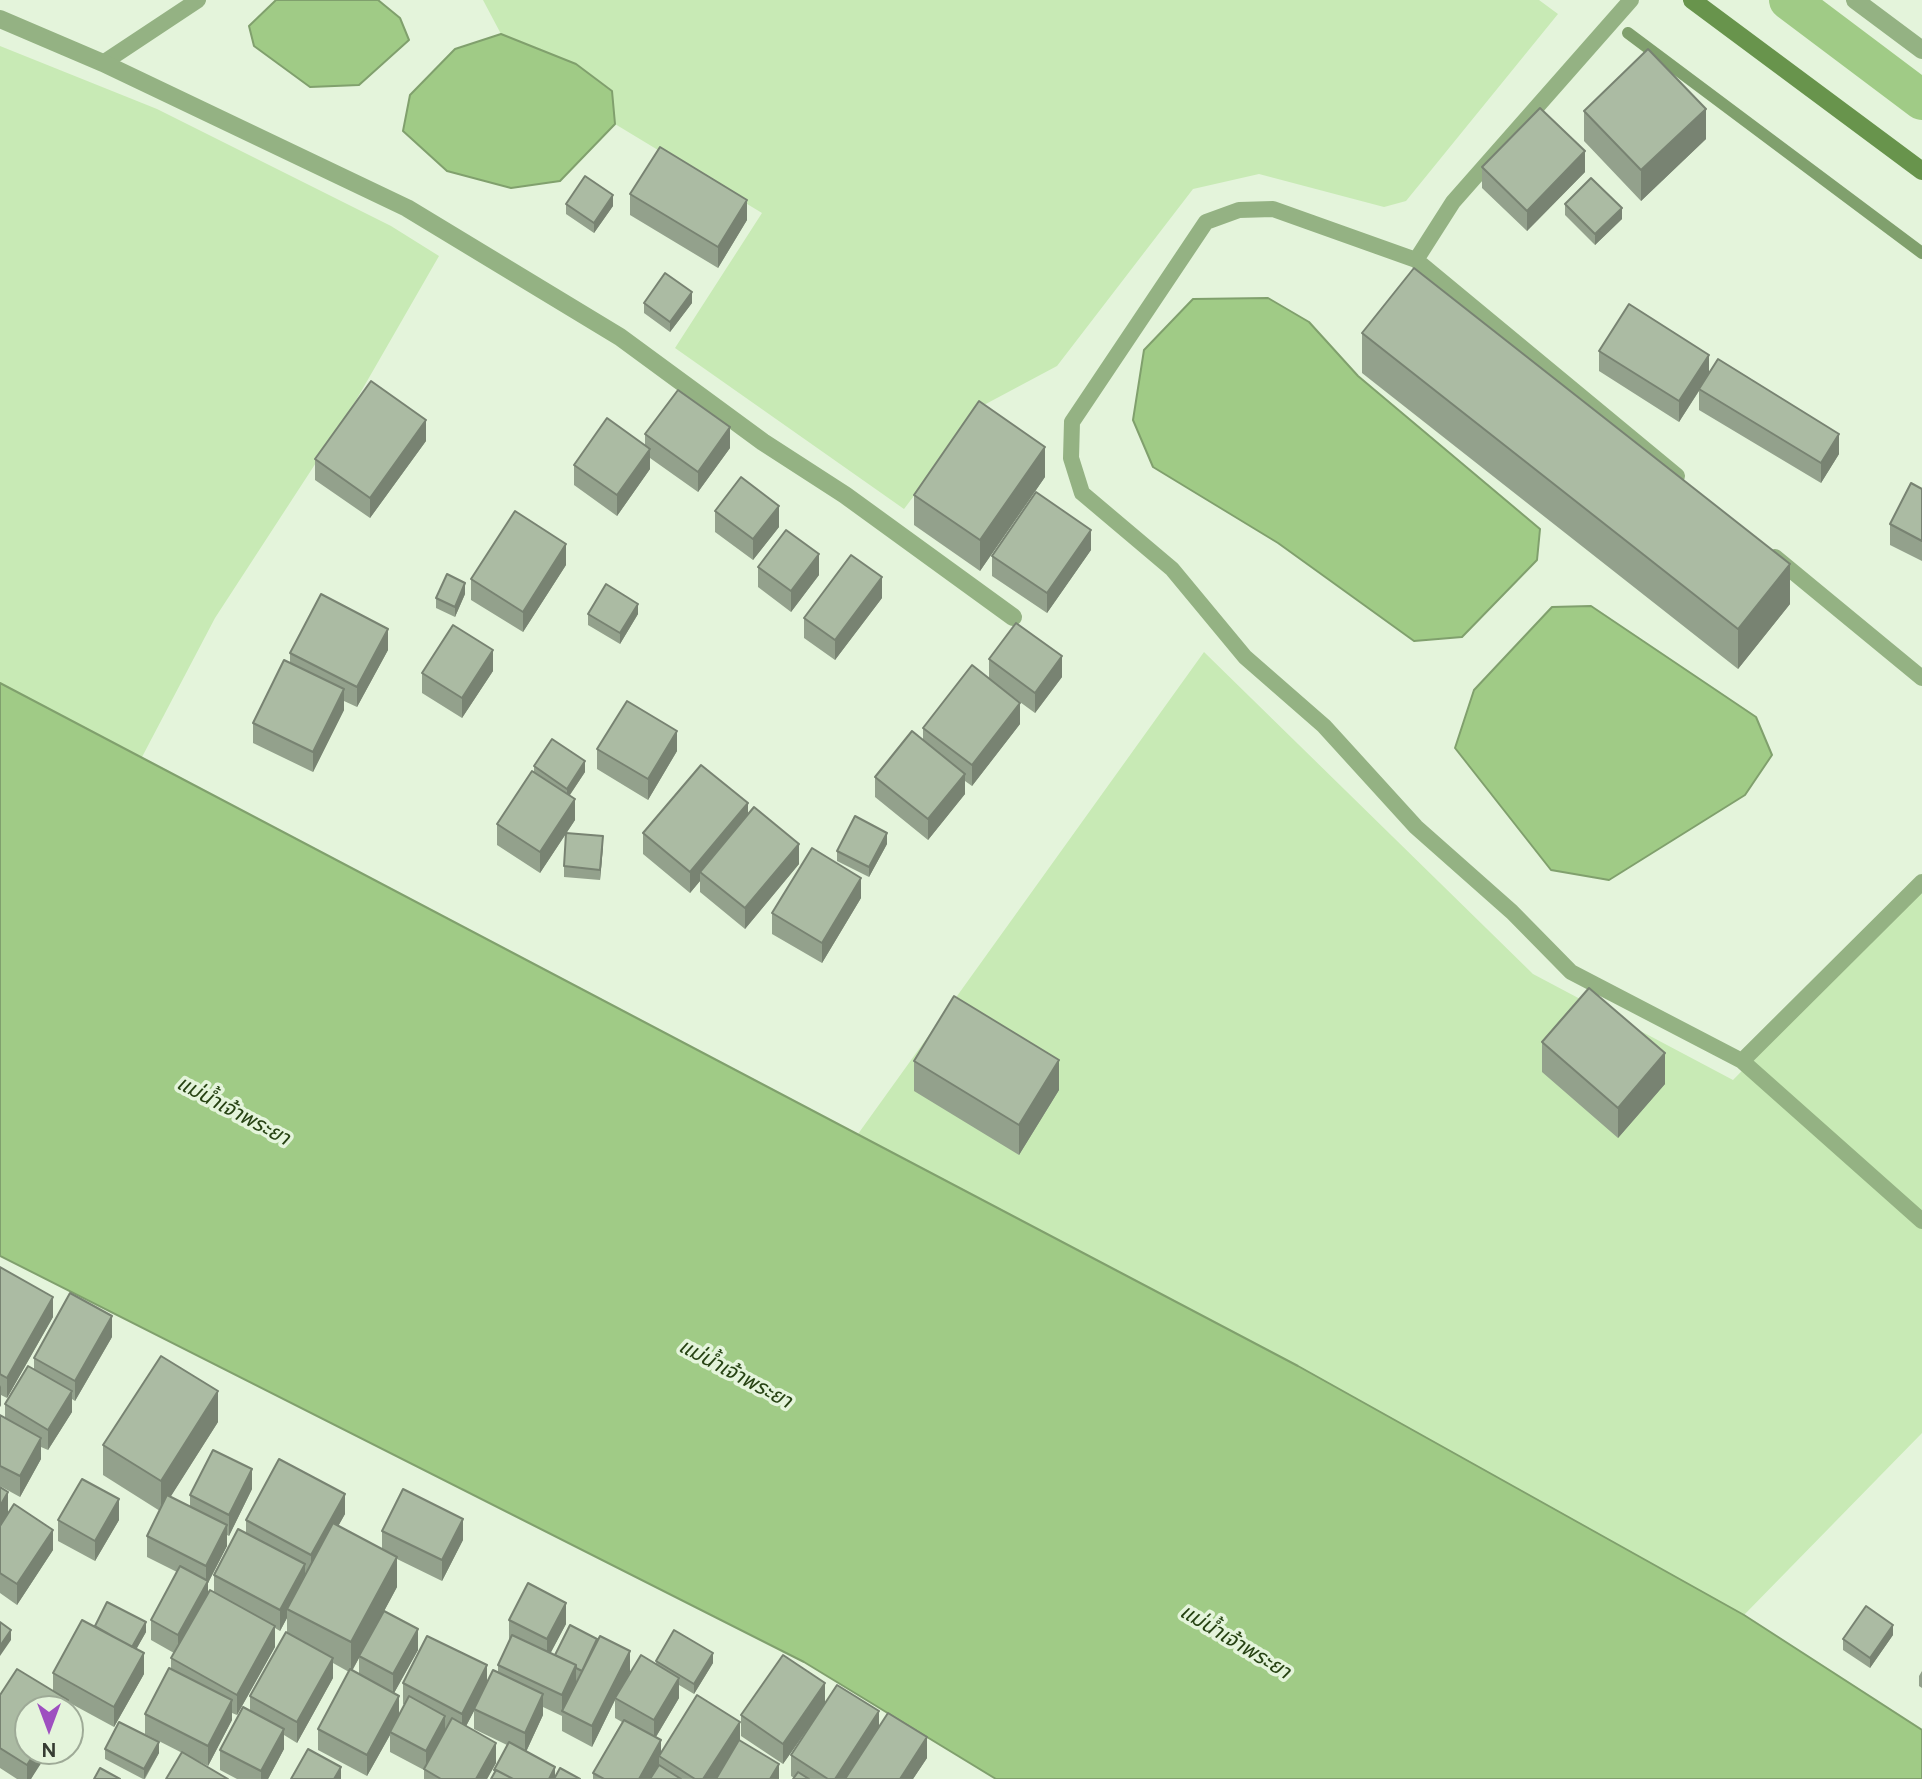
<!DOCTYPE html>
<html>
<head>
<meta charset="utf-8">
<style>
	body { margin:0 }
	#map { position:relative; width:1922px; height:1779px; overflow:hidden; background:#e4f4db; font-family:Figtree,sans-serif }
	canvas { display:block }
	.north { position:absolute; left:14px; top:1695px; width:70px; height:70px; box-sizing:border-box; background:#e4f4db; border:2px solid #9eaa97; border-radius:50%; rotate:180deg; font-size:19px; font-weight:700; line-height:28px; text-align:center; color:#363c32 }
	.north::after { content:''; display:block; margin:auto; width:24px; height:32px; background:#9e4fc0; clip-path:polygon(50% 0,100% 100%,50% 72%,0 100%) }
</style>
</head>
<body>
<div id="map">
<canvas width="1922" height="1779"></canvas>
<div class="north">N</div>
</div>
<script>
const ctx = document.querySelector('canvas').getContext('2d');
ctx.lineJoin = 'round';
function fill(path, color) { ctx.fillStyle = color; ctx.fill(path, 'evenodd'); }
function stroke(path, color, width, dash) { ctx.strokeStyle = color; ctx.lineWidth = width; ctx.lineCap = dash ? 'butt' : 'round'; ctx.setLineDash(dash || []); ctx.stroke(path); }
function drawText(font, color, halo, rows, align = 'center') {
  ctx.font = font + ' Figtree,"Noto Sans Thai",sans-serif'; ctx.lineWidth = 7; ctx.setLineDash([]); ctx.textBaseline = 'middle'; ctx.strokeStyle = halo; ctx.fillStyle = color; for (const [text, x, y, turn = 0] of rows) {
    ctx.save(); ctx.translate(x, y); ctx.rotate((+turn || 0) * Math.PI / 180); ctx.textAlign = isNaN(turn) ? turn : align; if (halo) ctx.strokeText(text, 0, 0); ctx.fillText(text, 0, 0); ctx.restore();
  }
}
fill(new Path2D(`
	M483,0H1539L1558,14L1406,201L1384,207L1259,174L1193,189L1057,366L982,406L904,509L675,348L762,213L615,124L612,90L576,64L501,34Z
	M0,46L157,109L391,226L439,256L351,409L215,618L142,757L0,683Z
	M1204,652L1533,974L1733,1080L1922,887V1433L1744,1615L1298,1366L858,1134Z`), '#c8eab5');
const water = new Path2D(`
	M276,0H378L400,18L409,40L359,85L310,87L254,46L249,26Z
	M501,34L576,64L612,91L615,124L560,181L511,188L447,171L403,131L410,95L455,49Z
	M1268,298L1309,322L1358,376L1540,529L1537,560L1462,637L1414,641L1278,543L1153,467L1133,420L1144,350L1193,299Z
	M1591,606L1756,717L1772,755L1745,795L1609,880L1551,870L1455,748L1474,690L1552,607Z
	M0,683L1298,1366L1744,1615L1922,1730V1779H996L804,1662L0,1256Z`);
fill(water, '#a0cb86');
stroke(water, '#80a06d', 2);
stroke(new Path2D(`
	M1628,33L1922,253`), '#80a06d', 12);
stroke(new Path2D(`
	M1789,0L1922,100`), '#a0cb86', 40);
stroke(new Path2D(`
	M103,63L198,0
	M1416,260L1453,202L1631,0
	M1677,476L1416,260L1273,209L1239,210L1206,222L1072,422L1071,458L1082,493L1172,569L1245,657L1324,726L1416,827L1512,912L1571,972L1742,1061L1922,1221
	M1775,557L1922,678
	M1742,1061L1922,882`), '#94b283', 16);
stroke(new Path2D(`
	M1855,0L1922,50
	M0,19L103,63L407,208L620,337L763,442L845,495L1013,617`), '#94b283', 18);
stroke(new Path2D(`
	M1692,0L1922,171`), '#68944c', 18);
fill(new Path2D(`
	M1584,111L1706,139L1641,201L1584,141Z
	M1482,167L1585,172L1527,231L1482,188Z
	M630,194L747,220L718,268L630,215Z
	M566,204L613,206L594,233L566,214Z
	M1565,204L1622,219L1595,245L1565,215Z
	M644,303H692L670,332L644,313Z
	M1362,333L1790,604L1738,669L1362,373Z
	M1599,351L1709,373L1839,454L1821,483L1699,410V391L1679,422L1599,371Z
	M645,434L730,448L698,492L650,458V469L617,516L574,485V465L645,445Z
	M426,441L370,518L315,480V459Z
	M1045,477L980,571L914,525V495Z
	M1922,489V561L1890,545V524Z
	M715,511L779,527L753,560L715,532Z
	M1091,550L1047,613L992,576V556Z
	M566,565L523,632L471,600V579Z
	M758,567L819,575L791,612L758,587Z
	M465,594L455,617L436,608V598Z
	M882,598L835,660L804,638V618Z
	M588,614H638L620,644L588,625Z
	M388,650L357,707L344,701V710L313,772L253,743V723L290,663V653Z
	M989,659L1062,677L1035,713L998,686L1020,724L972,786L965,781V794L928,840L875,797V777L923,739V728L989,679Z
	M493,671L462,718L422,693V673Z
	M597,749L677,751L648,800L597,769Z
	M534,766L585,772L570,795L575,820L540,873L497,845V824L534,772Z
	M748,814L799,864L745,929L700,892V881L690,893L643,854V833Z
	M887,844L869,877L837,861V851Z
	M603,846L600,880L564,877V866Z
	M861,898L822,963L772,934V913Z
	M1542,1042L1665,1084L1618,1138L1542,1072Z
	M914,1061L1059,1090L1019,1155L914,1091Z
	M0,1267L53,1317L7,1398L1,1395V1405L0,1407Z
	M112,1337L75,1401L72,1399V1412L48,1450L41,1447V1459L20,1497L0,1486V1415L5,1418V1404L34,1369V1358Z
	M218,1422L170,1497L190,1507V1495L252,1489L229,1536L227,1535V1546L208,1583V1592H214V1575L246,1533V1520L345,1514L338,1526L382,1549V1531L463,1540L442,1581L397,1559V1587L384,1611L418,1650L394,1693L399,1714L405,1705L403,1704V1683L487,1682L498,1673V1665L510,1641L509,1640V1620L566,1624L550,1653L555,1655L630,1672L623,1685L656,1664V1661L713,1663L694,1694L679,1685V1698L656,1737L661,1753L740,1740L779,1779H593V1773L622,1722L615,1718V1700L592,1747L562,1731V1716L543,1707V1715L526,1752L555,1776L580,1779L494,1774V1770L507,1745L474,1729V1711L466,1726L496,1763L487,1779H424V1770L390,1752V1735L367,1776L318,1750V1729L349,1672L333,1663V1678L297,1743L284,1735V1749L268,1779H237L220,1770V1750L250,1710V1696L287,1632V1618L280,1631L275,1628V1647L237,1715L232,1713V1720L208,1766L145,1734V1714L171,1669V1658L174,1653L151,1640V1620L177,1572L147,1557V1536L160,1511L103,1475V1445ZM359,1658V1674L352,1670Z
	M0,1487L8,1513L53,1550L17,1605L0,1593Z
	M58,1520H119L95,1561L58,1541Z
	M95,1626L146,1632L136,1649L144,1674L114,1727L68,1702V1709L31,1779H17L0,1768V1695L53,1691V1673Z
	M1893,1635L1870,1668L1843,1650V1639Z
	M1922,1671V1688L1919,1686V1676Z
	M825,1704L879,1727L927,1758L913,1779H793L794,1778L791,1776V1755L822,1708L783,1764L741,1736V1715Z
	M105,1749L159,1753L145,1779H143L105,1759Z`), '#93a18c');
fill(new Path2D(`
	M1706,109V139L1641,201V170Z
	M1585,151V172L1527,231V211Z
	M613,195V206L594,233V223Z
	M747,200V220L718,268V247Z
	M1622,208V219L1595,245V234Z
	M692,292V303L670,332V322Z
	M1709,355V375L1679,422V401Z
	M426,420V441L370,518V498Z
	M730,427V448L698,492V472Z
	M1839,434V454L1821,483V463Z
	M1045,447V477L980,571V540Z
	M650,449V469L617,516V495Z
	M779,506V527L753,560V539Z
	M1091,530V550L1047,613V593Z
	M566,544V565L523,632V612Z
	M819,554V575L791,612V591Z
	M1790,564V604L1738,669V629Z
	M882,577V598L835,660V640Z
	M465,583V594L455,617V607Z
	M638,604V614L620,644V633Z
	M388,629V650L357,707V687Z
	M493,650V671L462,718V698Z
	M1062,656V677L1035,713V693Z
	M344,689V710L313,772V752Z
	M1020,703V724L972,786V765Z
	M677,731V751L648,800V779Z
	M585,761V772L567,799V789Z
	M965,774V794L928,840V819Z
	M575,799V820L540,873V852Z
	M748,803V824L700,872V881L690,893V872Z
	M887,833V844L869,877V867Z
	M603,836V846L600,880V870Z
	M799,844V864L745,929V908Z
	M861,878V898L822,963V943Z
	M1665,1053V1084L1618,1138V1108Z
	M1059,1060V1090L1019,1155V1125Z
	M53,1297V1317L7,1398V1378Z
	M112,1316V1337L75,1401V1381Z
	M1,1385V1405L0,1407V1387Z
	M72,1391V1412L48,1450V1430Z
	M218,1391V1422L161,1512V1481Z
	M41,1438V1459L20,1497V1476Z
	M252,1469V1489L229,1536V1515Z
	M8,1492V1513L0,1526V1506Z
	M345,1494V1514L311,1575V1555Z
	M119,1499V1520L95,1561V1541Z
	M463,1519V1540L442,1581V1560Z
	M227,1525V1546L208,1583V1601L178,1655V1635L206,1584V1566Z
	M53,1530V1550L17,1605V1584Z
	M397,1557V1587L351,1673V1642Z
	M305,1564V1585L287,1609V1618L280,1631V1610Z
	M566,1603V1624L547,1660V1639Z
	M146,1622V1632L132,1657V1647Z
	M1893,1625V1635L1870,1668V1658Z
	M275,1626V1647L237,1715V1695Z
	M418,1629V1650L393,1695V1674Z
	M11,1630V1640L0,1656V1646Z
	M630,1651V1672L616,1698H615V1700L592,1747V1726Z
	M144,1653V1674L114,1727V1707Z
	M713,1653V1663L694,1694V1684Z
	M333,1658V1678L297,1743V1722Z
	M487,1665V1686L474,1709V1711L462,1734V1714Z
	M576,1665V1685L562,1711V1695Z
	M679,1678V1698L654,1740V1720Z
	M825,1683V1704L783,1764V1744Z
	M543,1694V1715L525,1754V1733Z
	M399,1696V1717L390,1732V1735L367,1776V1755Z
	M68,1700V1709H63Z
	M232,1700V1720L208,1766V1746Z
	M879,1711V1732L848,1779H835Z
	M445,1716V1736L426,1771V1751Z
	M740,1722V1743L717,1779H703Z
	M284,1729V1749L268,1779H261V1771Z
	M927,1737V1758L913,1779H900Z
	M661,1740V1757L659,1756V1764L650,1779H639Z
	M159,1742V1753L144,1779V1769Z
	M496,1743V1763L487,1779H476Z
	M36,1751H49L31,1779H27V1765Z
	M779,1764V1779H770Z
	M341,1767V1779H334Z
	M555,1767V1777L554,1779H549Z`), '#788372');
const building = new Path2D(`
	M1648,49L1706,109L1641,170L1584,111Z
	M1540,108L1585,151L1527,211L1482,167Z
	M660,147L747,200L718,247L630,194Z
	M585,176L613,195L594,223L566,204Z
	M1591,178L1622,208L1595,234L1565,204Z
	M1414,268L1790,564L1738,629L1362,333Z
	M665,273L692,292L670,322L644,303Z
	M1629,304L1709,355L1679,401L1599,351Z
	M1718,359L1839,434L1821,463L1699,389Z
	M371,381L426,420L370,498L315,459Z
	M678,390L730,427L698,472L645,434Z
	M979,401L1045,447L980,540L914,495Z
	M607,418L650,449L617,495L574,465Z
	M741,477L779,506L753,539L715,511Z
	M1911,483L1922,489V541L1890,524Z
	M1036,492L1091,530L1047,593L992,556Z
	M515,511L566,544L523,612L471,579Z
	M786,530L819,554L791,591L758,567Z
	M851,555L882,577L835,640L804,618Z
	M447,574L465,583L455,607L436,598Z
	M606,584L638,604L620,633L588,614Z
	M321,594L388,629L357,687L290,653Z
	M1016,623L1062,656L1035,693L989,659Z
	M453,625L493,650L462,698L422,673Z
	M284,660L344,689L313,752L253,723Z
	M972,665L1020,703L972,765L923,728Z
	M627,701L677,731L648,779L597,749Z
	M912,731L965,774L928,819L875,777Z
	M552,739L585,761L567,789L534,766Z
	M701,765L748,803L690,872L643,833Z
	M532,771L575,799L540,852L497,824Z
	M754,807L799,844L745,908L700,872Z
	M855,816L887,833L869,867L837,851Z
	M566,833L603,836L600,870L564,866Z
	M812,848L861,878L822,943L772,913Z
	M1589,988L1665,1053L1618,1108L1542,1042Z
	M954,996L1059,1060L1019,1125L914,1061Z
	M0,1267L53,1297L7,1378L0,1374Z
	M70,1293L112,1316L75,1381L34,1358Z
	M161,1356L218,1391L161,1481L103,1445Z
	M28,1366L72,1391L48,1430L5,1404Z
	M0,1415L41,1438L20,1476L0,1466Z
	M213,1450L252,1469L229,1515L190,1495Z
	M279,1459L345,1494L311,1555L246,1520Z
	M82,1479L119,1499L95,1541L58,1520Z
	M0,1487L8,1492L0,1506Z
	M403,1489L463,1519L442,1560L382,1531Z
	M167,1495L227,1525L206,1566L147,1536Z
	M14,1504L53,1530L17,1584L0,1573V1526Z
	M333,1523L397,1557L351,1642L287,1609Z
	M238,1529L305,1564L280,1610L214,1575Z
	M180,1566L208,1581L178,1635L151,1620Z
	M528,1583L566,1603L547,1639L509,1620Z
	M210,1590L275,1626L237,1695L171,1658Z
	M107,1602L146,1622L132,1647L95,1626Z
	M1866,1606L1893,1625L1870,1658L1843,1639Z
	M384,1611L418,1629L393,1674L359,1656Z
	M82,1620L144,1653L114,1707L53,1673Z
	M0,1622L11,1630L0,1646Z
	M570,1625L597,1639L582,1671L576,1668V1665L555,1655Z
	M674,1630L713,1653L694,1684L656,1661Z
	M286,1632L333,1658L297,1722L250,1696Z
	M512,1635L576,1665L562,1695L498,1665Z
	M427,1636L487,1665L462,1714L403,1683Z
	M600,1636L630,1651L592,1726L562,1711Z
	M641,1655L679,1678L654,1720L615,1698Z
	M783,1655L825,1683L783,1744L741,1715Z
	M169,1668L232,1700L208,1746L145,1714Z
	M17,1669L68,1700L63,1709H28V1751H36L27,1765L0,1748V1695Z
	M350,1669L399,1696L367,1755L318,1729Z
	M493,1670L543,1694L525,1733L474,1709Z
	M837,1685L879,1711L835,1779H828L791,1755Z
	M697,1695L740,1722L703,1779H695L659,1756Z
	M409,1696L445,1716L426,1751L390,1732Z
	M243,1707L284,1729L261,1771L220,1750Z
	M888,1713L927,1737L900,1779H845Z
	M452,1718L496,1743L476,1779H441L424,1769Z
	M624,1720L661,1740L639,1779H604L593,1773Z
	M119,1722L159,1742L144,1769L105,1749Z
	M739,1740L779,1764L770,1779H716Z
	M509,1742L555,1767L549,1779H513L496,1770V1771L494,1770Z
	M308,1749L341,1767L334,1779H291Z
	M182,1752L228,1779H166Z
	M659,1765L681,1779H650Z
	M100,1768L120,1779H94Z
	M560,1768L580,1779H554Z
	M496,1770L513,1779H491Z
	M798,1772L809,1779H793Z`);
fill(building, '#abbba3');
stroke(building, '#788372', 2);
drawText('italic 21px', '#264212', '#e4f4db', [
	["แม่น้ำเจ้าพระยา",233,1111,28],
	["แม่น้ำเจ้าพระยา",735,1374,28],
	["แม่น้ำเจ้าพระยา",1235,1642,31]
]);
</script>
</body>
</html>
